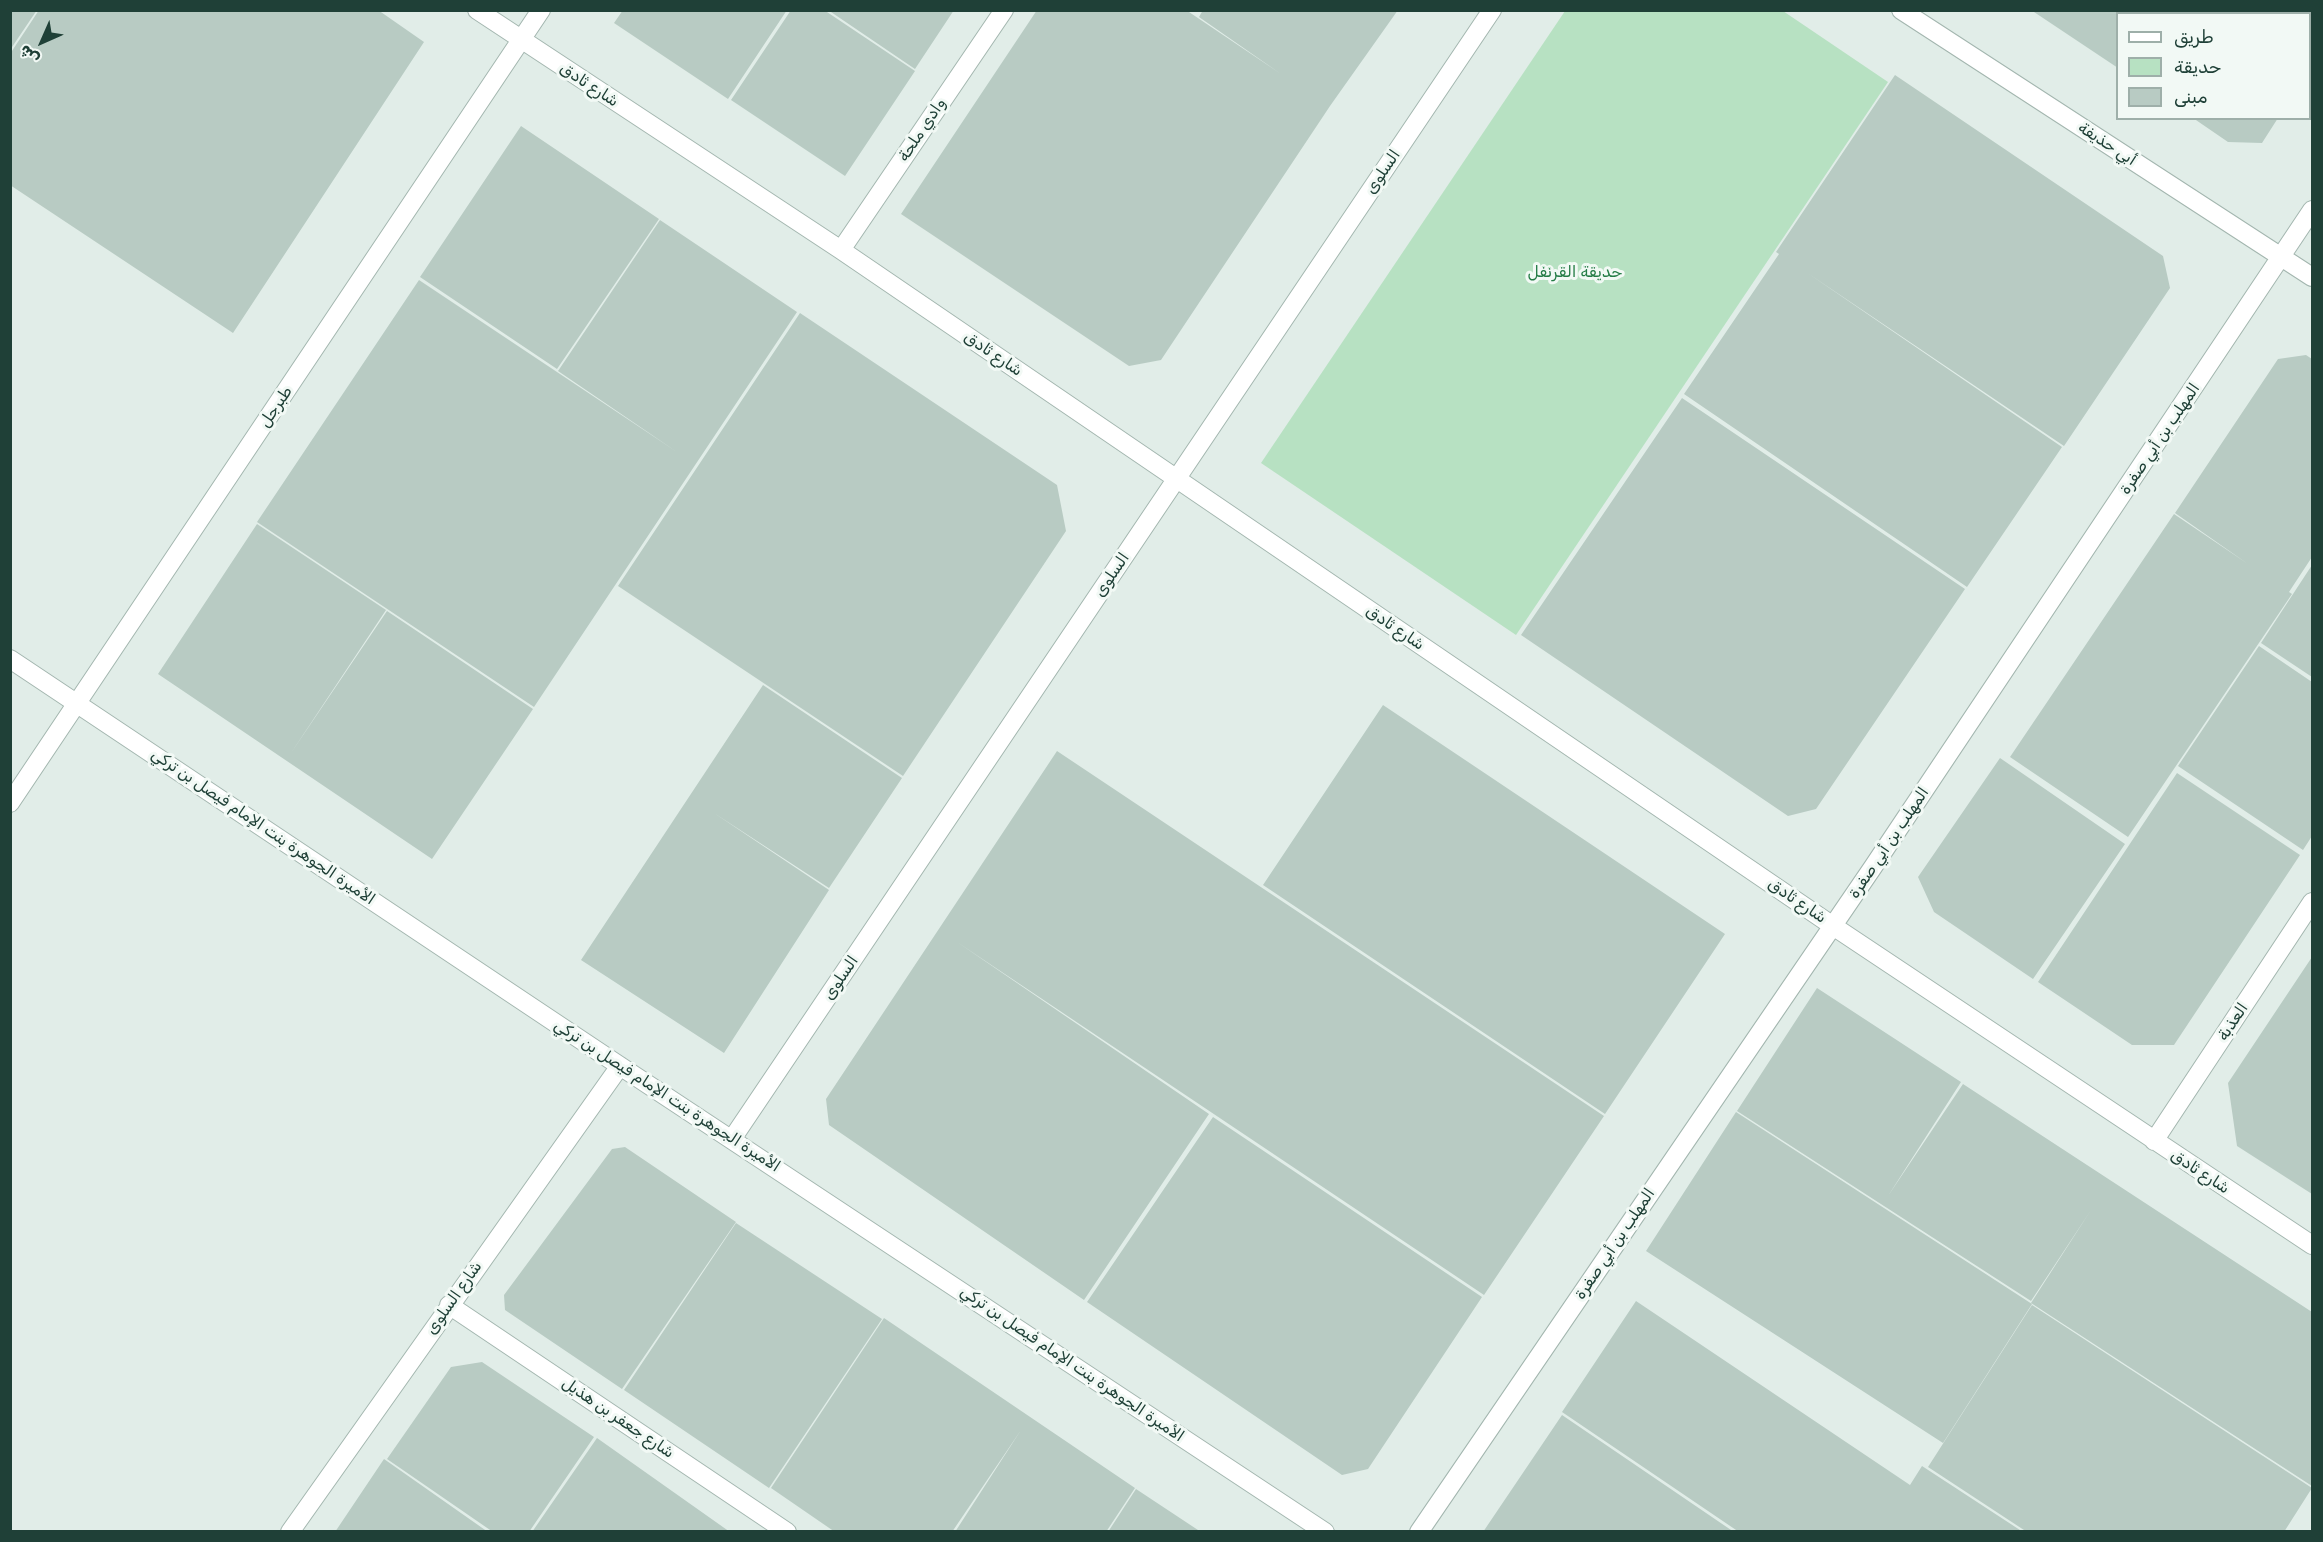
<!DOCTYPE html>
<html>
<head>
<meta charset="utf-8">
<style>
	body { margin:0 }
	#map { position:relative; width:2323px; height:1542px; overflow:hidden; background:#e1ede8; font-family:Rubik,Cairo,sans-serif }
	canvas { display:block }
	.frame { position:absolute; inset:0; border:12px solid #1f4037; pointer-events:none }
	.legend { position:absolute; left:2116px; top:12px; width:195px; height:108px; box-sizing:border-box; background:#f2f9f5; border:2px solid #9eafa9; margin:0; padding:8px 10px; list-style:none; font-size:18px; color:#1f4037 }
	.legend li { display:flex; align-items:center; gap:12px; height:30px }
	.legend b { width:30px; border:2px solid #9eafa9 }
	.north { position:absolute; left:12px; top:12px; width:60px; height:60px; -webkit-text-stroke:4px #f2f9f5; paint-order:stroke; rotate:225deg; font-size:16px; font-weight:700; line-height:24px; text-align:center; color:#1f4037 }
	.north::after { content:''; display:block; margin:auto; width:21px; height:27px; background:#1f4037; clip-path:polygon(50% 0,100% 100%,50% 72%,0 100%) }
</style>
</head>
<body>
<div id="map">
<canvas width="2323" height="1542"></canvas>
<div class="frame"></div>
<ul class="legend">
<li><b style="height:8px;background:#fff"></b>طريق</li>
<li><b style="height:16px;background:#b7e1c2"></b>حديقة</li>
<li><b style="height:16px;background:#b8cbc3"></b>مبنى</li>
</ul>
<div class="north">ش</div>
</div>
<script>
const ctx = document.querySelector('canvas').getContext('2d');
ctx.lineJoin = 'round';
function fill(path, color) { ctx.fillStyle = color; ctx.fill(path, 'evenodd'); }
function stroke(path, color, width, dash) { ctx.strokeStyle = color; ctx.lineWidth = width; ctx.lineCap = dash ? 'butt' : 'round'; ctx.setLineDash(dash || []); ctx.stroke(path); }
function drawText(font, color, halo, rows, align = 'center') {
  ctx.font = font + ' Rubik,Cairo,sans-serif'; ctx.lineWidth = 6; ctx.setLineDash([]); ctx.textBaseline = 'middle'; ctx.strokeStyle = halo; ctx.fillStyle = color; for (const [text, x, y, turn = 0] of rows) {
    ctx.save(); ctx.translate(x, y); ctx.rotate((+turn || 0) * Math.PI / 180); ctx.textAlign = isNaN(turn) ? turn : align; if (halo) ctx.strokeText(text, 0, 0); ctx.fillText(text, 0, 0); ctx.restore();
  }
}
fill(new Path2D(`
	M1565,11H1783L1888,82L1516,635L1261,463Z`), '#b7e1c2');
fill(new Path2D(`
	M10,10H37L10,50Z
	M39,10H378L424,42L233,333L10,185V54Z
	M623,10H787L728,99L614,23Z
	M791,10H824L915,71L845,176L731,100Z
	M828,10H954L915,69Z
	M1037,10H1186L1281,74L1199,17L1203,10H1398L1330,106L1161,360L1129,366L901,214Z
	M2031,10H2312V63L2310,68V14H2118V68Z
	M1895,75L2163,256L2170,288L2064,446L1806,272L2062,447L1967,587L1684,394L1779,254L1776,252Z
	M2193,118H2278L2262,143L2228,142Z
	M521,126L659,219L557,369L420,277Z
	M660,220L797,312L534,707L257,522L419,280L677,452L558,371Z
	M800,313L1057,485L1066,531L903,776L618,586Z
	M2306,355L2312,359V557L2289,592L2292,594L2128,837L2010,757L2174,514L2248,564L2175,513L2278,359Z
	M1682,398L1965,589L1816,809L1788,816L1521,635Z
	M257,524L386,610L291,753L387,611L533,709L432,859L158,674Z
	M2312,565V677L2261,643Z
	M2259,646L2312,682V836L2303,850L2178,766Z
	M763,685L902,778L829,888L714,813L829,890L724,1053L581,960Z
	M1383,705L1725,934L1605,1114L1263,885Z
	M1057,751L1604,1116L1484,1295L957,942L1209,1114L1084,1300L829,1125L826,1099Z
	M2000,758L2125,844L2033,979L1934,912L1918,877Z
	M2177,773L2300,855L2174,1045H2132L2038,982Z
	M2312,957V1194L2237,1146L2228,1083Z
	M1817,988L1961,1082L1888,1196L1963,1084L2312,1312V1486L2031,1303L2091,1210L2031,1301L1737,1111Z
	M1736,1112L2032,1304L1943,1443L1646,1251Z
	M1213,1117L1482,1297L1368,1469L1342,1475L1087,1302Z
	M625,1147L736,1222L622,1389L505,1310L504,1295L612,1149Z
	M736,1223L882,1319L769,1488L624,1390Z
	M1636,1301L1910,1485L1922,1466L2023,1532H1739L1562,1412Z
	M2032,1305L2312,1488L2284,1532H2027L1928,1467Z
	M884,1318L1135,1488L1106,1532H955L1021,1430L952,1532H835L771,1488Z
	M482,1362L594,1437L529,1532H493L387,1459L451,1367Z
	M1562,1415L1734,1532H1483Z
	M597,1438L730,1532H532Z
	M384,1459L488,1532H335Z
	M1136,1489L1201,1532H1108Z`), '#b8cbc3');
const street = new Path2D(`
	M477,10L841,250L1833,926L2312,1245
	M1901,10L2312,277
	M841,250L1004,10
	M10,659L620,1066L1325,1532
	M10,803L541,10
	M732,1139L1492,10
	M2154,1141L2312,902
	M449,1305L787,1532
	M290,1532L620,1066
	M1419,1532L1873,867L2312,210`);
stroke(street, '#a3b6af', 20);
stroke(street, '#fff', 18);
drawText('16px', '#1f4037', '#f2f9f5', [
	["شارع ثادق",589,85,33],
	["وادي ملحة",922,130,-56],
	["أبي حذيفة",2107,144,33],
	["السلوى",1383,172,-56],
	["شارع ثادق",993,354,34],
	["طبرجل",276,407,-56],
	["المهلب بن أبي صفرة",2160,439,-56],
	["السلوى",1112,575,-56],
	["شارع ثادق",1395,628,34],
	["الأميرة الجوهرة بنت الإمام فيصل بن تركي",263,827,34],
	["المهلب بن أبي صفرة",1889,843,-56],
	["شارع ثادق",1797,901,34],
	["السلوى",841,978,-56],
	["العذبة",2233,1022,-56],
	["الأميرة الجوهرة بنت الإمام فيصل بن تركي",667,1096,33],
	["شارع ثادق",2200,1172,33],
	["المهلب بن أبي صفرة",1615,1244,-56],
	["شارع السلوى",454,1298,-55],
	["الأميرة الجوهرة بنت الإمام فيصل بن تركي",1072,1364,34],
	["شارع جعفر بن هذيل",618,1418,34]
]);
drawText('16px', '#247c46', '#f2f9f5', [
	["حديقة القرنفل",1575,272]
]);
</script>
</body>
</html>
